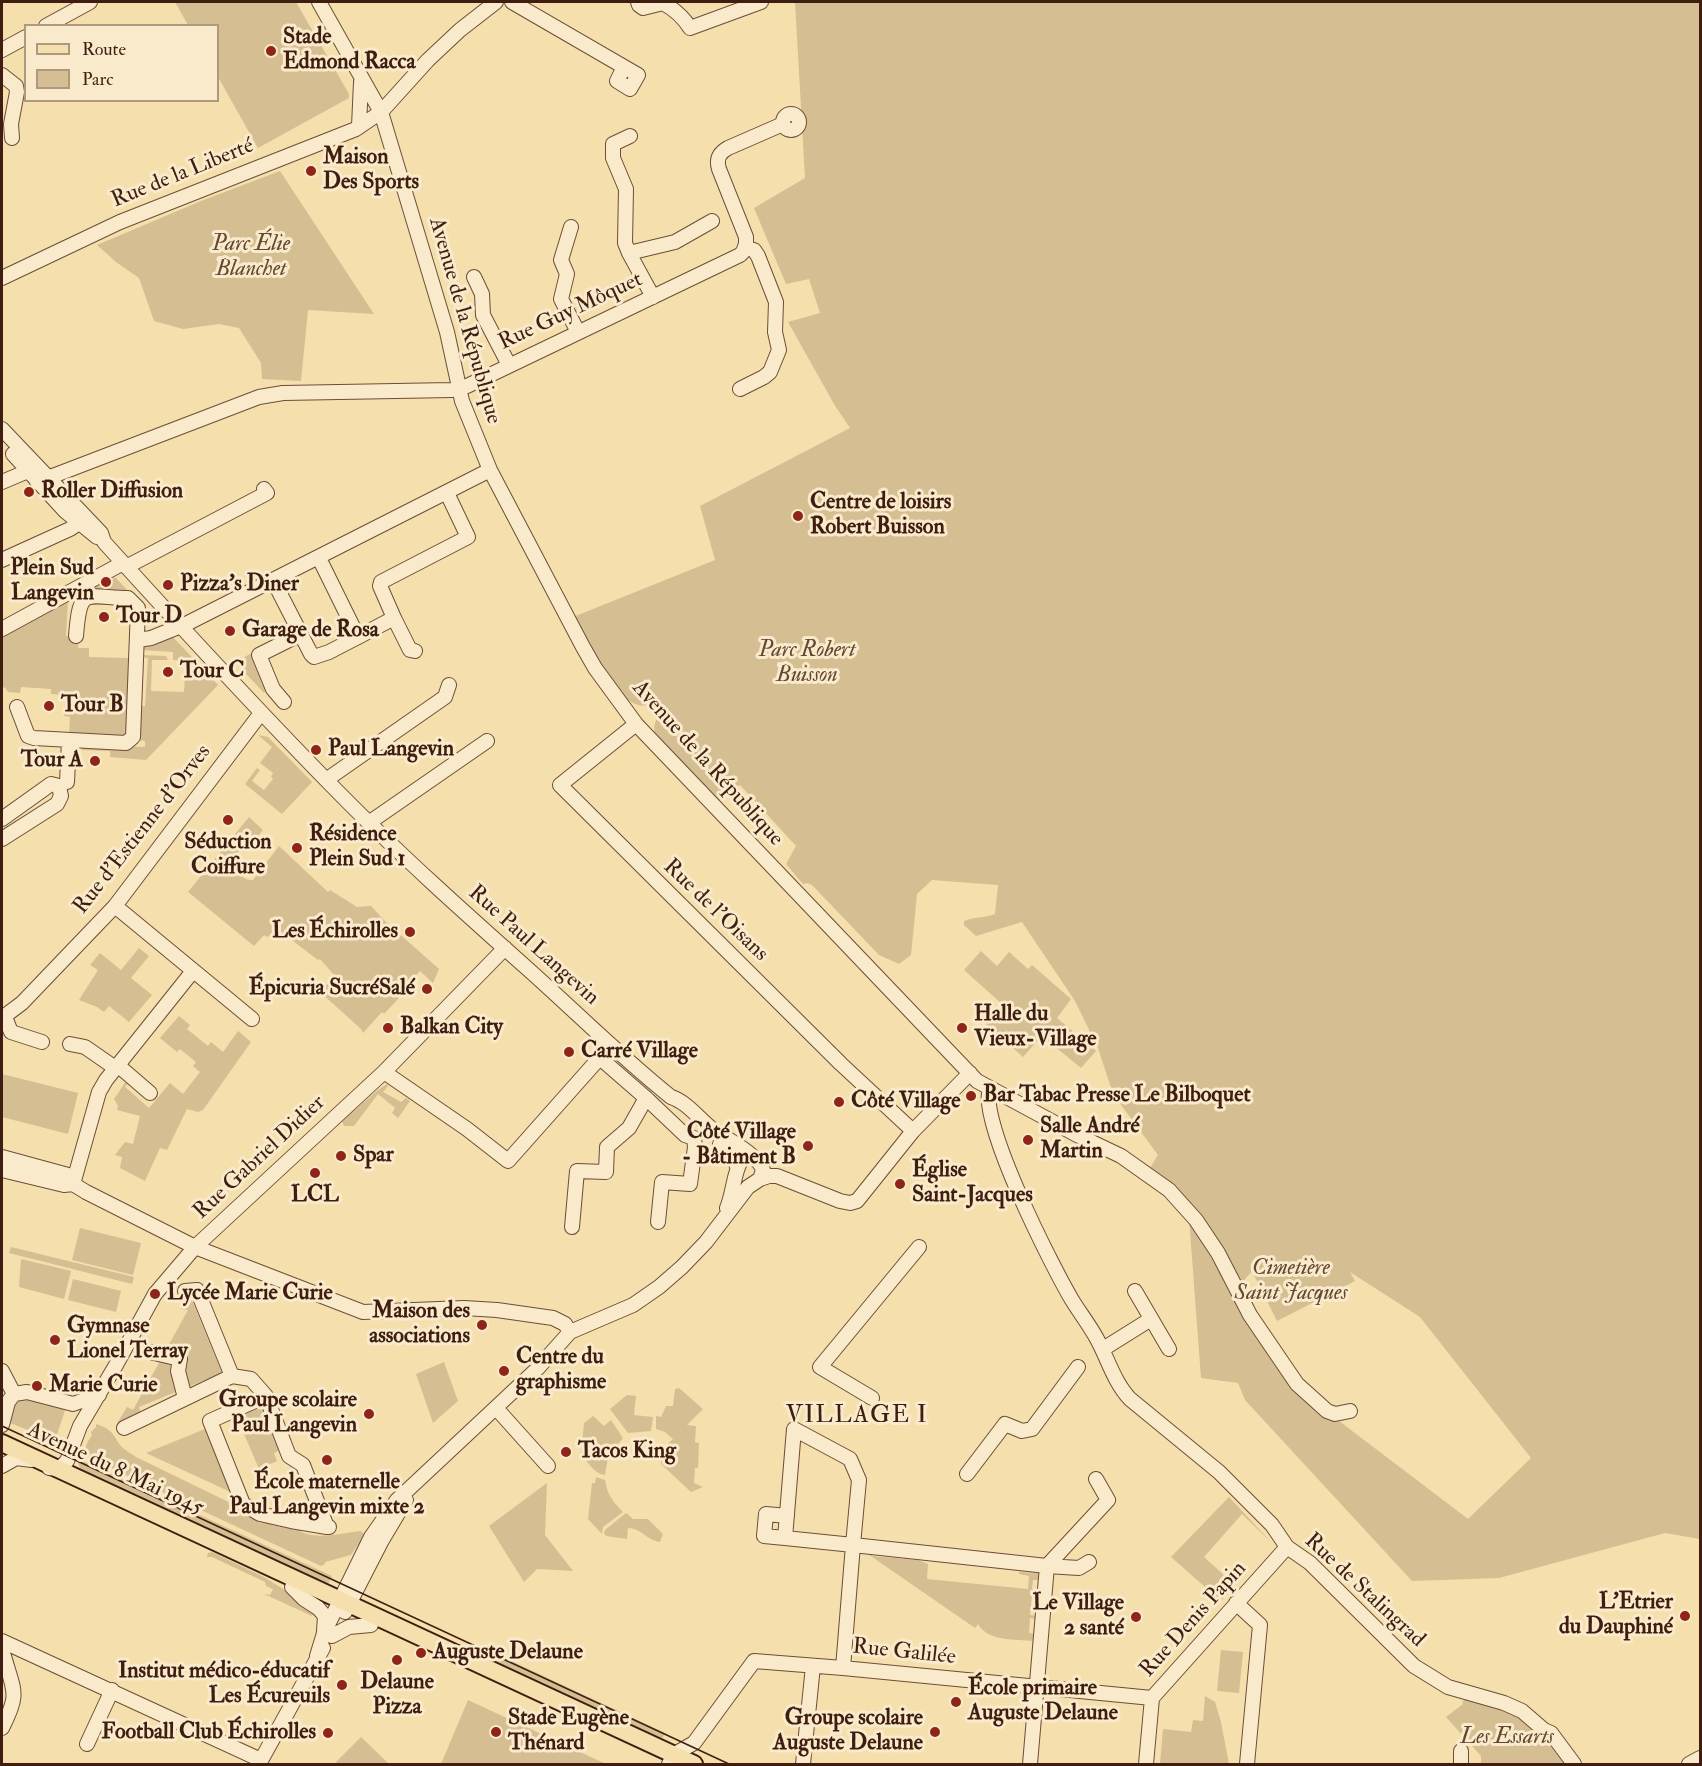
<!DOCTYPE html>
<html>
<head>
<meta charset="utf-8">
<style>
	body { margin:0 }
	#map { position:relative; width:1702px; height:1766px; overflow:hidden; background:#f4dfad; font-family:"IM FELL Double Pica",serif }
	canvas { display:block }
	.frame { position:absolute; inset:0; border:3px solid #3f1e11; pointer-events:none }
	.legend { position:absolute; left:24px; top:24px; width:195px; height:78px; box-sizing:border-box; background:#f8eaca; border:2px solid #ae9880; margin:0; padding:8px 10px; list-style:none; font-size:18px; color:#3f1e11 }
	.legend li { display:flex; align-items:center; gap:12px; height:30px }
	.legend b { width:30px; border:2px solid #ae9880 }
</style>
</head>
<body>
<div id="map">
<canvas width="1702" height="1766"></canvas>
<div class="frame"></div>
<ul class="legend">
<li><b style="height:8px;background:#f4dfad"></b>Route</li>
<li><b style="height:16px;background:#d5be92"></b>Parc</li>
</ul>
</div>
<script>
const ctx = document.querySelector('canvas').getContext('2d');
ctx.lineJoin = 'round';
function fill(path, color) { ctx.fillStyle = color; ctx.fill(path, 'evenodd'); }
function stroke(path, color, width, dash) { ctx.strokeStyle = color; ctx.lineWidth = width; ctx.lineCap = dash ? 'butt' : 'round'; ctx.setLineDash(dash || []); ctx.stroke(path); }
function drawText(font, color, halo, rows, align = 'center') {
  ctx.font = font + ' "IM FELL Double Pica",serif'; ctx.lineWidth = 6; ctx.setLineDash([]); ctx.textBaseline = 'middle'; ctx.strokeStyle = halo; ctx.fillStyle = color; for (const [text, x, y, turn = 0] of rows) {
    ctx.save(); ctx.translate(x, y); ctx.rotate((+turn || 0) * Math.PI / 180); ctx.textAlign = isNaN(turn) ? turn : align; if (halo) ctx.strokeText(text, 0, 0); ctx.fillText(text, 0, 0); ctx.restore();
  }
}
fill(new Path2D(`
	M175,2H296L349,94V98L258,148L218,77V26L188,25Z
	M795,2H1700V1539L1665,1533L1499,1578L1412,1581L1245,1400L1238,1383L1201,1378L1189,1218L1230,1290L1293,1386L1468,1519L1531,1458L1420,1317L1350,1272L1355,1281L1277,1321L1252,1271L1241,1284L1196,1214L1150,1168L1158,1155L1113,1094L1098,1048L1075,1001L1022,922L976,936L964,925V921C974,917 985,918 995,914L998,885L932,880L917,894L911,955L899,964L879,955L813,886L808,883L803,884L786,864L796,846L740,785L719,802L655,736L654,727L659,711L650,704C621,718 585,637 573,617L715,560L700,506L850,428L834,404L788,322L820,313L809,279L786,284L754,208L805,178Z
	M280,171L374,314L308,310L301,381L262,379L261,363L239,328L219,324L183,329L154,321L139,278L116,262L97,245L201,201Z
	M115,577L131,594L79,602L68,601L66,636L79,637L78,648H89V657L128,658L130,660L128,735L123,738L69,735L70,717L64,716L65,695L51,694V689L21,687L20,693L8,692L5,687L2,689V637L98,580L104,587Z
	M172,636L218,685L146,760L110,757V751L82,750V744L145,747V741L137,740L138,706H145L148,658L140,657V655L166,656L168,660H152L151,691L184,692L186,661L173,660V652L141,650L144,647Z
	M252,653L269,689L264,693L235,662Z
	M258,735L268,737L312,782L282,814L245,784L257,768L260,770L252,781L264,790L273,779L271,777L273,773L260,763L272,747Z
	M249,817L263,830L244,852L240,850L234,857L237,861L234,869C239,874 245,881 253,880L279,846L328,892L330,890L357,907L371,906L385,921L439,969L433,983L420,971L397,995L399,998L384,1014L382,1012L363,1033L361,1029L320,992L335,976L320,959L318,960L276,928L268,937L264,935L254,946L188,892Z
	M139,948L149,956L131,978L152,995L129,1022L109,1006L104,1012L97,1007L79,1000L98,970L90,965L100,953L121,970Z
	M981,951L997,966L1009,952L1028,969L1032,965L1071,999L1057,1018L1096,1051L1081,1068L1042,1036L1023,1057L985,1023L1002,1004L964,970Z
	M179,1016L190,1025L187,1029L208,1046L211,1042L223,1052L238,1031L251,1042L203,1110L198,1112L187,1109L167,1150L160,1148L145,1181L120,1168L122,1157L115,1155L125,1142L133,1144L140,1116L117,1110L118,1106L114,1099L127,1080L129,1081L125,1087L149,1108L170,1083L183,1094L200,1072L193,1066L196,1062L180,1049L177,1052L160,1038Z
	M2,1074L78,1093L68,1134L2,1117Z
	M387,1084L388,1086L383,1092L401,1102L406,1098L410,1101L398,1118L392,1113L395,1108L378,1094L354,1126H344L342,1121L378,1090Z
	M80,1228L141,1243L133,1275L72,1260Z
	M11,1247L134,1277L132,1284L9,1253Z
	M21,1259L71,1271L64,1299L19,1287Z
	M73,1279L121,1291L116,1312L68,1300Z
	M189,1298H191L222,1373L139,1407L141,1415L120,1424L118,1422L127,1407L133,1410L188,1310L181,1309Z
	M444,1362L458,1401L433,1423L416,1374Z
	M679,1388L703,1409L687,1425L696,1426L695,1442L699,1443L698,1468H695L694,1483L703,1487L691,1492L661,1464L662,1449L673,1439L665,1432L656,1429V1416L661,1417L666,1406H673L675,1389Z
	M627,1395L636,1396L634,1415L653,1417L651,1431L628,1433L610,1409Z
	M23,1398L66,1407L55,1441L8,1422L14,1405Z
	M262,1404L280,1450L274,1453L277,1461L259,1469L236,1415Z
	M593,1416L604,1426L611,1420L623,1438L608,1457L605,1475C594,1474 588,1462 581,1454L584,1423Z
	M96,1424C111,1429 112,1432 120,1445C123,1449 132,1454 136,1457L247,1511L263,1516L257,1520L259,1523L267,1522L274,1526L277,1524L279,1527L282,1525L284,1528L291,1527L293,1530L296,1528C311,1542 341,1533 361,1531L365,1535L351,1555L325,1562V1564L321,1566L87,1457C84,1446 87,1443 92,1435L91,1432L96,1427Z
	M210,1427L237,1495L146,1453Z
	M76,1458L332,1576L327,1586L103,1481L81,1470Z
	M596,1477L605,1480C607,1494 613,1502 623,1512L603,1527L602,1534L588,1519L592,1483H595Z
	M547,1483L545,1535L573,1571L537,1569L524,1582L489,1526Z
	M1229,1497L1272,1543L1242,1514L1204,1557L1235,1585L1221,1601L1171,1557Z
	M626,1513L633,1519H648L663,1534L660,1542C648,1541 641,1528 628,1528L627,1539L606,1536L604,1533L605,1530Z
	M872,1549V1556L918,1560L928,1564L927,1579L1028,1589L1029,1576L1019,1574V1572L1041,1573L1040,1580H1033L1032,1589L1039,1590V1593H1032L1030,1615L1037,1616L1036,1619L1030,1618L1029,1633L1035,1634L1034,1641C1016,1639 988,1642 978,1624L975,1628L865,1552Z
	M212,1552L264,1577L318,1611L312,1616L264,1594L270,1595L273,1589L266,1586L265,1582L212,1557H207L208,1553Z
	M1221,1650L1243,1652L1239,1693L1217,1691Z
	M490,1651L665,1733L659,1745L484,1663Z
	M1205,1696L1215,1702L1221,1722L1229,1764H1160L1163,1729L1191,1732L1193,1720L1203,1721Z
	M1465,1699L1513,1711L1542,1735L1564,1764H1481V1756L1446,1717L1463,1704L1462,1702Z
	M468,1700L606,1764H441Z
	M361,1737L389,1764H334Z`), '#d5be92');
const minor = new Path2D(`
	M319,2L381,112L447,332L462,401L490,470L583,647L595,668L636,724L977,1081L1079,1136L1121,1156L1169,1190L1196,1220L1218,1253L1250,1315L1297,1384L1327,1411L1335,1414L1350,1411
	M512,2L638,75L630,89L617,81L624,67
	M638,2L639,5L643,8L663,3C674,9 684,18 690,28L761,2
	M46,26L90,2
	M2,50L26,37
	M2,75L16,86L17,92L11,124L12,138
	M783 122a8 8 0 1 1 16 0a8 8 0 1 1-16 0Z
	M359,126L361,82
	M630,136L613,144V158L626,189L625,243L629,253L653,297
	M571,227L561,260L567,274L561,299L578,332
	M629,253L675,242L712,221
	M474,277L482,294L483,315L509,365
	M2,278L120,222L356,129L381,112L428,60L460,30L496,2
	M740,389L764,377L770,372L779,350L775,332L776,302L758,256L754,250L745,248
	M2,429L101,533L104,542C181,627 259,712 340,794C400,855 465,913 529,970C577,1013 622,1058 671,1097C687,1102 699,1119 712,1129C725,1138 759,1155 763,1170L760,1179L748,1187L706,1242L682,1267L659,1287L633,1305L570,1332L537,1369L397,1500L371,1537L324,1633L317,1656
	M13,454L65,511L97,537
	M2,482L35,468
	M37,482L259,397L283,393L452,390L467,386L740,255L743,252L746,244V237L719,169C716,159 719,153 728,148L783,124
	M319,558L358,637L394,618L380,586L381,582L468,537L447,493
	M2,560L70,529L85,519
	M126,567L267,493L264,489
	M273,580L311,654L314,657L329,652L358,637
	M394,618L410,650L415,651
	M2,629L123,563
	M138,640L151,638L186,624L490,470
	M284,702L273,689L259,655L301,634
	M17,707L28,736L34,738L126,743L133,737L138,608L128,598C84,597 80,586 76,636
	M636,724L560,785L841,1064L913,1131
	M326,780L445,697L449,685
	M67,782L69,741
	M2,819L51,784L59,786L61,796L57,804L2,839
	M370,822L487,741
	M115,906L252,1019
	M5,1017L11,1032L42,1042
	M2,1018L22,1003L115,906L261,713
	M70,1044L85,1047L111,1065L121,1068L150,1093
	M600,1058L646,1098L685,1135L694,1138
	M384,1072L467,1129L508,1161L611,1045
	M990,1088C977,1119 1053,1268 1072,1300C1080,1313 1090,1326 1097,1339C1108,1359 1114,1382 1130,1399L1219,1472L1272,1525L1287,1547L1310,1563L1414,1666L1448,1687L1504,1703L1522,1711L1544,1730L1551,1733L1574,1764
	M720,1144L732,1154L737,1166
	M2,1157L68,1175L73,1184L86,1192L195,1247L363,1312L464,1308L497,1310L553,1318L565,1324L570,1332
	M2,1170L64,1185L73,1184
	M760,1179L769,1176H777L840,1201L850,1203L857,1201L913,1131L970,1073
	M73,1184L99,1092L106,1080L193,971
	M727,1208C733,1195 734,1171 741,1161
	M658,1222L662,1182L690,1184L695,1147L694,1138
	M572,1227L577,1171L606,1172L607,1147L629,1128L646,1098
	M185,1291L197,1290L232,1376
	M1135,1291L1169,1349
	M1103,1349L1151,1319
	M150,1352L180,1359L178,1371L185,1398
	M2,1371L14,1394
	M232,1376L251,1379L266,1396L289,1456L303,1465L327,1527H329
	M266,1396L210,1421L243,1504L260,1514L291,1521L327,1527
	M872,1398L820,1367L919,1247
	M496,1408L548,1466
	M2,1425L8,1402L14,1394L27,1392L73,1404L99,1395
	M124,1428L232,1376
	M2,1466L16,1458L32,1460
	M49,1468L59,1469L67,1461L80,1426L116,1365L155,1294L195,1247L384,1072L505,948
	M967,1474L1005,1424L1022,1431L1032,1429L1078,1367
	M785,1538L764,1536L766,1514L787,1516
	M1047,1566L1108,1500L1096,1479
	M1047,1566L1079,1568L1089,1562
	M292,1587L304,1599L318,1608L325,1616L324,1631
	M1236,1603L1260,1625L1247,1764
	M345,1612L381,1542L406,1500
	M332,1636L349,1627L371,1625
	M2,1641L261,1760
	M843,1668L853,1545L785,1538L794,1429L850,1459L859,1480L853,1545L1047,1566L1030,1764
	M2,1728C20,1693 14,1692 4,1656
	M87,1744L112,1690
	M259,1764L323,1648
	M669,1764L673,1755L694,1743L754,1661L843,1668L1152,1698
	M803,1764L813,1666
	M1146,1764L1152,1698L1287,1547
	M1461,1764V1751
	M1689,1764L1700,1758`);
const major = new Path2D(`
	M2,1443L694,1764`);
stroke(minor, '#6c4e38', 16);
stroke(major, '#3f1e11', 20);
stroke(minor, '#f8eaca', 14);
stroke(major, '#f4dfad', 16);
stroke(new Path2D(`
	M2,1426L729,1764`), '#3f1e11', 1.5);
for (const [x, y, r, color] of [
	[271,51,6,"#8f2418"],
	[311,171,6,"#8f2418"],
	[29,492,6,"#8f2418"],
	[798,516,6,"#8f2418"],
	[106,582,6,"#8f2418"],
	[168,585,6,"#8f2418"],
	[104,617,6,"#8f2418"],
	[230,631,6,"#8f2418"],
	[168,672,6,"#8f2418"],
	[49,706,6,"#8f2418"],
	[316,750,6,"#8f2418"],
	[95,761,6,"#8f2418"],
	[228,820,6,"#8f2418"],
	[297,848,6,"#8f2418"],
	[410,932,6,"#8f2418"],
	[427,989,6,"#8f2418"],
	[388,1028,6,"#8f2418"],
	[962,1028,6,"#8f2418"],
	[569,1052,6,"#8f2418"],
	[971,1096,6,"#8f2418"],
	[839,1102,6,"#8f2418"],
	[1028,1140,6,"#8f2418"],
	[808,1146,6,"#8f2418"],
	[341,1156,6,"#8f2418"],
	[315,1173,6,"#8f2418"],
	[900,1184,6,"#8f2418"],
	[155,1294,6,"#8f2418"],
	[482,1325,6,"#8f2418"],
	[55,1340,6,"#8f2418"],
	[504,1371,6,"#8f2418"],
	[37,1386,6,"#8f2418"],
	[369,1414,6,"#8f2418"],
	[566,1452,6,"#8f2418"],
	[327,1460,6,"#8f2418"],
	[1685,1616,6,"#8f2418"],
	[1136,1617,6,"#8f2418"],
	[421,1653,6,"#8f2418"],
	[397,1660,6,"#8f2418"],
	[342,1685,6,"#8f2418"],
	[956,1702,6,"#8f2418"],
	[496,1732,6,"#8f2418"],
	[935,1732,6,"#8f2418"],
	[328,1733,6,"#8f2418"]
]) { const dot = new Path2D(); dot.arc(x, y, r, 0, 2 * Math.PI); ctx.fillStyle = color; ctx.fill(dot); stroke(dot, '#f8eaca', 2); }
drawText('bold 22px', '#3f1e11', '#f8eaca', [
	["Stade",283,38],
	["Edmond Racca",283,63],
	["Maison",323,158],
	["Des Sports",323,183],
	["Roller Diffusion",41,492],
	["Centre de loisirs",810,503],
	["Robert Buisson",810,528],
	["Plein Sud",94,569,"right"],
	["Langevin",94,594,"right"],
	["Pizza's Diner",180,585],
	["Tour D",116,617],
	["Garage de Rosa",242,631],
	["Tour C",180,672],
	["Tour B",61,706],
	["Paul Langevin",328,750],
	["Tour A",83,761,"right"],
	["Résidence",309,835],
	["Plein Sud 1",309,860],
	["Séduction",228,843,"center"],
	["Coiffure",228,868,"center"],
	["Les Échirolles",398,932,"right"],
	["Épicuria SucréSalé",415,989,"right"],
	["Halle du",974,1015],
	["Vieux-Village",974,1040],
	["Balkan City",400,1028],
	["Carré Village",581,1052],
	["Bar Tabac Presse Le Bilboquet",983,1096],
	["Côté Village",851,1102],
	["Salle André",1040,1127],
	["Martin",1040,1152],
	["Côté Village",796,1133,"right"],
	["- Bâtiment B",796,1158,"right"],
	["Spar",353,1156],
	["Église",912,1171],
	["Saint-Jacques",912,1196],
	["LCL",315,1196,"center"],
	["Lycée Marie Curie",167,1294],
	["Maison des",470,1312,"right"],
	["associations",470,1337,"right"],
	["Gymnase",67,1327],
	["Lionel Terray",67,1352],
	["Centre du",516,1358],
	["graphisme",516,1383],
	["Marie Curie",49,1386],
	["Groupe scolaire",357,1401,"right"],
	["Paul Langevin",357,1426,"right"],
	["Tacos King",578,1452],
	["École maternelle",327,1483,"center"],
	["Paul Langevin mixte 2",327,1508,"center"],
	["L'Etrier",1673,1603,"right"],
	["du Dauphiné",1673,1628,"right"],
	["Le Village",1124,1604,"right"],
	["2 santé",1124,1629,"right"],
	["Auguste Delaune",433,1653],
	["Institut médico-éducatif",330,1672,"right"],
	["Les Écureuils",330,1697,"right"],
	["Delaune",397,1683,"center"],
	["Pizza",397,1708,"center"],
	["École primaire",968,1689],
	["Auguste Delaune",968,1714],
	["Stade Eugène",508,1719],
	["Thénard",508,1744],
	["Groupe scolaire",923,1719,"right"],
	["Auguste Delaune",923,1744,"right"],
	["Football Club Échirolles",316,1733,"right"]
], 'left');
drawText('22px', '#3f1e11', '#f8eaca', [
	["Rue de la Liberté",183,174,-22],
	["Rue Guy Môquet",571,312,-25],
	["Avenue de la République",464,321,74],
	["Avenue de la République",707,764,48],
	["Rue d'Estienne d'Orves",143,830,-52],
	["Rue de l'Oisans",715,911,44],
	["Rue Paul Langevin",533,946,42],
	["Rue Gabriel Didier",260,1158,-43],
	["Avenue du 8 Mai 1945",115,1470,25],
	["Rue de Stalingrad",1364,1591,43],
	["Rue Denis Papin",1194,1620,-48],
	["Rue Galilée",904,1653,6]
]);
drawText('italic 22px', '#644631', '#f8eaca', [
	["Parc Élie",251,245],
	["Blanchet",251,270],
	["Parc Robert",807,651],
	["Buisson",807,676],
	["Cimetière",1291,1269],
	["Saint Jacques",1291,1294],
	["Les Essarts",1507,1738]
]);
ctx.letterSpacing = '1.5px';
drawText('24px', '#3f1e11', '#f8eaca', [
	["VILLAGE I",857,1417]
]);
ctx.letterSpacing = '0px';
</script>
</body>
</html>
